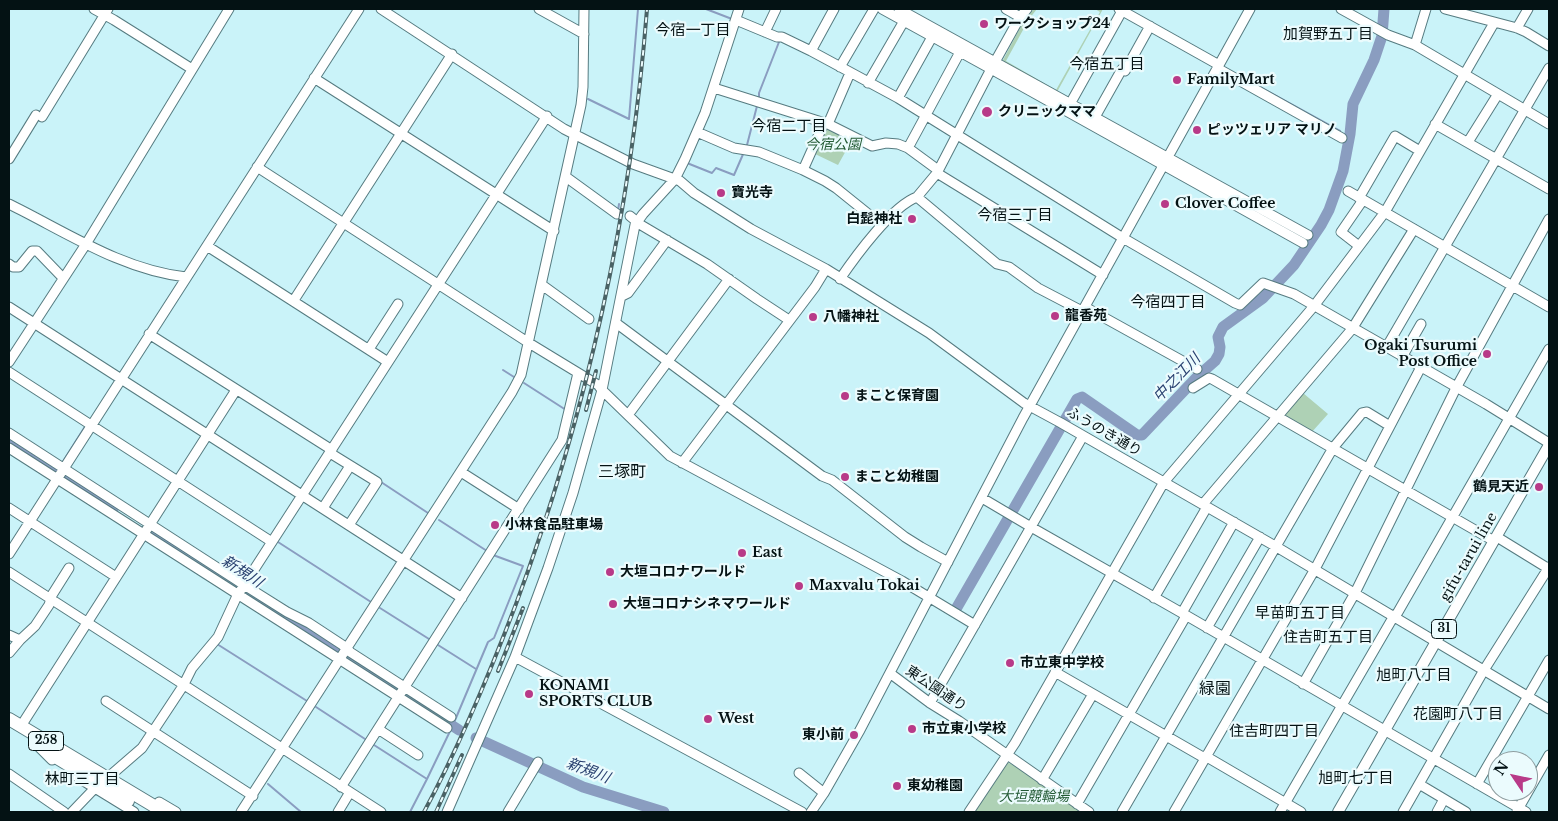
<!DOCTYPE html>
<html>
<head>
<meta charset="utf-8">
<style>
	body { margin:0 }
	#map { position:relative; width:1558px; height:821px; overflow:hidden; background:#caf3f9; font-family:"Libre Baskerville",serif }
	canvas { display:block }
	.frame { position:absolute; inset:0; border:10px solid #041214; pointer-events:none }
	.north { position:absolute; left:1488px; top:751px; width:50px; height:50px; box-sizing:border-box; background:#ebfbfd; border:1px solid #8f9ea0; border-radius:50%; rotate:304deg; font-size:14px; font-weight:700; line-height:20px; text-align:center; color:#041214 }
	.north::after { content:''; display:block; margin:auto; width:18px; height:22px; background:#b83a88; clip-path:polygon(50% 0,100% 100%,50% 72%,0 100%) }
</style>
</head>
<body>
<div id="map">
<canvas width="1558" height="821"></canvas>
<div class="frame"></div>
<div class="north">N</div>
</div>
<script>
const ctx = document.querySelector('canvas').getContext('2d');
ctx.lineJoin = 'round';
function fill(path, color) { ctx.fillStyle = color; ctx.fill(path, 'evenodd'); }
function stroke(path, color, width, dash) { ctx.strokeStyle = color; ctx.lineWidth = width; ctx.lineCap = dash ? 'butt' : 'round'; ctx.setLineDash(dash || []); ctx.stroke(path); }
function drawText(font, color, halo, rows, align = 'center') {
  ctx.font = font + ' "Libre Baskerville","Noto Sans JP",serif'; ctx.lineWidth = 4.5; ctx.setLineDash([]); ctx.textBaseline = 'middle'; ctx.strokeStyle = halo; ctx.fillStyle = color; for (const [text, x, y, turn = 0] of rows) {
    ctx.save(); ctx.translate(x, y); ctx.rotate((+turn || 0) * Math.PI / 180); ctx.textAlign = isNaN(turn) ? turn : align; if (halo) ctx.strokeText(text, 0, 0); ctx.fillText(text, 0, 0); ctx.restore();
  }
}
fill(new Path2D(`
	M1034,9H1037L1029,19L1006,61L1056,90L1100,12L1095,9H1103L1057,92L1003,63V60L1026,17Z
	M825,126L853,138L838,165L813,153Z
	M1303,393L1328,414L1311,433L1284,416Z
	M1005,761L1015,766L1084,812H972Z`), '#aed1b5');
stroke(new Path2D(`
	M706,9L732,19
	M891,9L897,12
	M1247,80L1340,131
	M759,98V93L779,42L778,41
	M588,99L629,119L638,9
	M1349,136H1350
	M747,145L757,106
	M687,163L712,173L716,168L734,175L744,152
	M618,211L619,204
	M503,370L514,377
	M524,383L566,410
	M62,463L86,425
	M381,482L428,513
	M439,520L487,551
	M278,542L371,602
	M380,608L429,639
	M217,644L307,701
	M438,645L476,669
	M316,707L365,739
	M374,745L427,779L453,725L488,642L494,638L523,566L493,555
	M268,784L301,812
	M410,812L427,779`), '#8a9dc0', 2);
stroke(new Path2D(`
	M9,440L93,494L104,504L113,510
	M145,531L167,542L459,730
	M956,609L1077,399L1082,397L1137,435H1142L1198,376L1215,361L1219,354L1220,347L1218,337L1223,327L1263,298L1294,265L1321,225L1329,210L1343,171L1350,134L1353,104L1374,60L1382,36L1384,9
	M476,738L583,787L664,812`), '#8a9dc0', 11);
const minor = new Path2D(`
	M94,9L114,20L192,69
	M381,9L564,129L633,164L680,181L694,193L751,229L826,269L929,333L1024,403L1061,423L1275,546L1549,709
	M539,9L584,34
	M882,9L991,69L1020,17L1027,9
	M899,9L1308,235
	M1006,9L1020,17
	M1119,9L1219,65L1250,9
	M1341,9L1388,35L1415,45L1549,124
	M1445,9L1517,28L1526,32L1549,46
	M736,20L777,37H782L811,51L898,98L1123,238L1235,303L1240,305L1263,283L1294,294L1486,404L1549,443
	M1517,28L1528,9
	M765,32L776,9
	M1415,45L1426,9
	M811,51L834,9
	M840,67L874,9
	M1217,68L1342,138
	M314,78L554,231
	M868,83L904,21
	M714,88L828,124L872,146L886,143L898,144L908,148L938,170
	M898,98L932,37
	M1070,104L1122,11
	M42,117L108,9
	M1095,117L1122,69L1125,71L1150,26
	M828,124L850,73
	M1435,124L1549,189
	M697,132L734,148L759,152L803,170L824,123
	M1468,142L1498,94
	M908,148L960,52
	M9,159L36,115
	M257,167L529,343L598,385L602,390L670,456L902,581L975,625
	M803,170L825,181L836,188L882,225
	M937,173L1103,275
	M566,177L617,214
	M1348,191L1549,307
	M1359,198L1395,136L1420,151
	M9,204C66,232 122,270 186,277
	M630,216L641,225L707,264L757,299L789,320
	M207,246L388,362
	M1359,246L1341,232L1363,200
	M9,264L13,267H19L32,251H37L63,278
	M840,279C855,257 892,206 917,197
	M542,285L589,319
	M622,296L628,293L667,240
	M294,300L452,54
	M9,307L462,598
	M1085,307L1197,369
	M1082,311L1038,288L1009,267L997,264L917,197L937,173L991,69L1303,243
	M616,323L822,476L832,480L905,537L921,547L948,562
	M149,334L332,450
	M1386,348L1549,68
	M369,349L398,304
	M1402,357L1421,324
	M9,362L86,244L229,9
	M9,372L272,542
	M1193,388L1209,378L1212,379L1494,541
	M628,415L729,279
	M9,433L241,583L287,612L309,623L347,648L350,652L451,717
	M9,448L447,728
	M330,453L377,482L349,525
	M682,463L815,287L826,269
	M461,472L519,509
	M982,498L1031,527L1182,613L1526,812
	M1203,504L1352,329L1414,229
	M9,508L116,577
	M323,508L350,466
	M1497,537L1549,569
	M9,554L359,9
	M9,572L381,812
	M1154,598L1207,507
	M1182,613L1234,522
	M1207,628L1260,537
	M9,635L20,640
	M9,653L20,640L35,626L49,605L52,595L69,568
	M515,657L802,812
	M1055,672L1201,756L1207,757L1301,812
	M891,674L930,703L959,721L1089,812
	M1303,684L1355,593L1456,388L1549,219
	M106,701L253,796
	M930,703L1083,436
	M21,726L236,390
	M378,729L418,755
	M39,747L52,760
	M799,773L824,793
	M9,774L64,812
	M112,774L142,748L183,686L192,668L218,637L237,596L547,116
	M77,777L134,812
	M1042,780L1093,694
	M1419,784L1466,812
	M1477,784L1549,660
	M341,787L562,440L578,373
	M159,802L176,812
	M1077,804L1186,616
	M1517,811L1549,755
	M72,812L95,788
	M241,812L512,392L521,375L581,105L583,87L584,9
	M338,812L350,792
	M447,812L515,657L548,568L573,493L602,390L635,225L643,214L675,179L685,159L705,113L739,9
	M508,812L538,762
	M811,812L824,793L860,730L1023,418L1219,65
	M969,812L1015,743L1164,482L1314,306L1385,212L1494,23
	M1122,812L1333,448L1362,413L1367,412L1390,426
	M1174,812L1315,569L1421,367
	M1280,812L1391,621L1398,612L1549,349
	M1403,812L1484,670L1549,567
	M1437,812L1444,799`);
const major = new Path2D(`
	M1338,812L1549,445`);
const highway = new Path2D(`
	M9,719L164,812
	M49,753L128,801`);
stroke(minor, '#567b80', 11);
stroke(major, '#567b80', 12);
stroke(highway, '#567b80', 14);
stroke(minor, '#fff', 9);
stroke(major, '#fff', 10);
stroke(highway, '#fff', 12);
const rail = new Path2D(`
	M586,410L596,371
	M498,671L523,608
	M424,812C460,745 489,675 516,604C587,413 631,212 647,9
	M436,812L462,755`);
stroke(rail, '#4a6265', 4);
stroke(rail, '#ebfbfd', 2, [5.5]);
for (const [x, y, r, color] of [
	[984,24,5,"#b83a88"],
	[1177,80,5,"#b83a88"],
	[987,112,6,"#b83a88"],
	[1197,130,5,"#b83a88"],
	[721,193,5,"#b83a88"],
	[1165,204,5,"#b83a88"],
	[912,219,5,"#b83a88"],
	[1055,316,5,"#b83a88"],
	[813,317,5,"#b83a88"],
	[1487,354,5,"#b83a88"],
	[845,396,5,"#b83a88"],
	[845,477,5,"#b83a88"],
	[1539,487,5,"#b83a88"],
	[495,525,5,"#b83a88"],
	[742,553,5,"#b83a88"],
	[610,572,5,"#b83a88"],
	[799,586,5,"#b83a88"],
	[613,604,5,"#b83a88"],
	[1010,663,5,"#b83a88"],
	[529,694,5,"#b83a88"],
	[708,719,5,"#b83a88"],
	[912,729,5,"#b83a88"],
	[854,735,5,"#b83a88"],
	[897,786,5,"#b83a88"]
]) { const dot = new Path2D(); dot.arc(x, y, r, 0, 2 * Math.PI); ctx.fillStyle = color; ctx.fill(dot); stroke(dot, '#ebfbfd', 2); }
for (const [x, y, w] of [
	[1444,629,25],
	[46,741,35]
]) { const box = new Path2D(); box.roundRect(x - w / 2, y - 9.5, w, 19, 4); ctx.fillStyle = '#ebfbfd'; ctx.fill(box); stroke(box, '#041214', 1); }
drawText('bold 12px', '#041214', null, [
	["31",1444,629],
	["258",46,741]
]);
drawText('bold 14px', '#041214', '#ebfbfd', [
	["ワークショップ24",994,24],
	["FamilyMart",1187,80],
	["クリニックママ",998,112],
	["ピッツェリア マリノ",1207,130],
	["寶光寺",731,193],
	["Clover Coffee",1175,204],
	["白髭神社",902,219,"right"],
	["龍香苑",1065,316],
	["八幡神社",823,317],
	["Ogaki Tsurumi",1477,346,"right"],
	["Post Office",1477,362,"right"],
	["まこと保育園",855,396],
	["まこと幼稚園",855,477],
	["鶴見天近",1529,487,"right"],
	["小林食品駐車場",505,525],
	["East",752,553],
	["大垣コロナワールド",620,572],
	["Maxvalu Tokai",809,586],
	["大垣コロナシネマワールド",623,604],
	["市立東中学校",1020,663],
	["KONAMI",539,686],
	["SPORTS CLUB",539,702],
	["West",718,719],
	["市立東小学校",922,729],
	["東小前",844,735,"right"],
	["東幼稚園",907,786]
], 'left');
drawText('italic 14px', '#225933', '#ebfbfd', [
	["今宿公園",833,145],
	["大垣競輪場",1034,797]
]);
drawText('14px', '#041214', '#ebfbfd', [
	["ふうのき通り",1104,432,30],
	["gifu-tarui line",1469,557,-60],
	["東公園通り",936,689,34]
]);
drawText('15px', '#041214', '#ebfbfd', [
	["今宿一丁目",693,31],
	["加賀野五丁目",1328,35],
	["今宿五丁目",1107,65],
	["今宿二丁目",789,127],
	["今宿三丁目",1015,216],
	["今宿四丁目",1168,303],
	["早苗町五丁目",1300,614],
	["住吉町五丁目",1328,638],
	["旭町八丁目",1414,676],
	["花園町八丁目",1458,715],
	["住吉町四丁目",1274,732],
	["旭町七丁目",1356,779],
	["林町三丁目",82,780]
]);
drawText('italic 15px', '#294170', '#ebfbfd', [
	["中之江川",1177,378,-46],
	["新規川",242,572,33],
	["新規川",588,771,21]
]);
drawText('16px', '#041214', '#ebfbfd', [
	["三塚町",622,472],
	["緑園",1215,689]
]);
</script>
</body>
</html>
